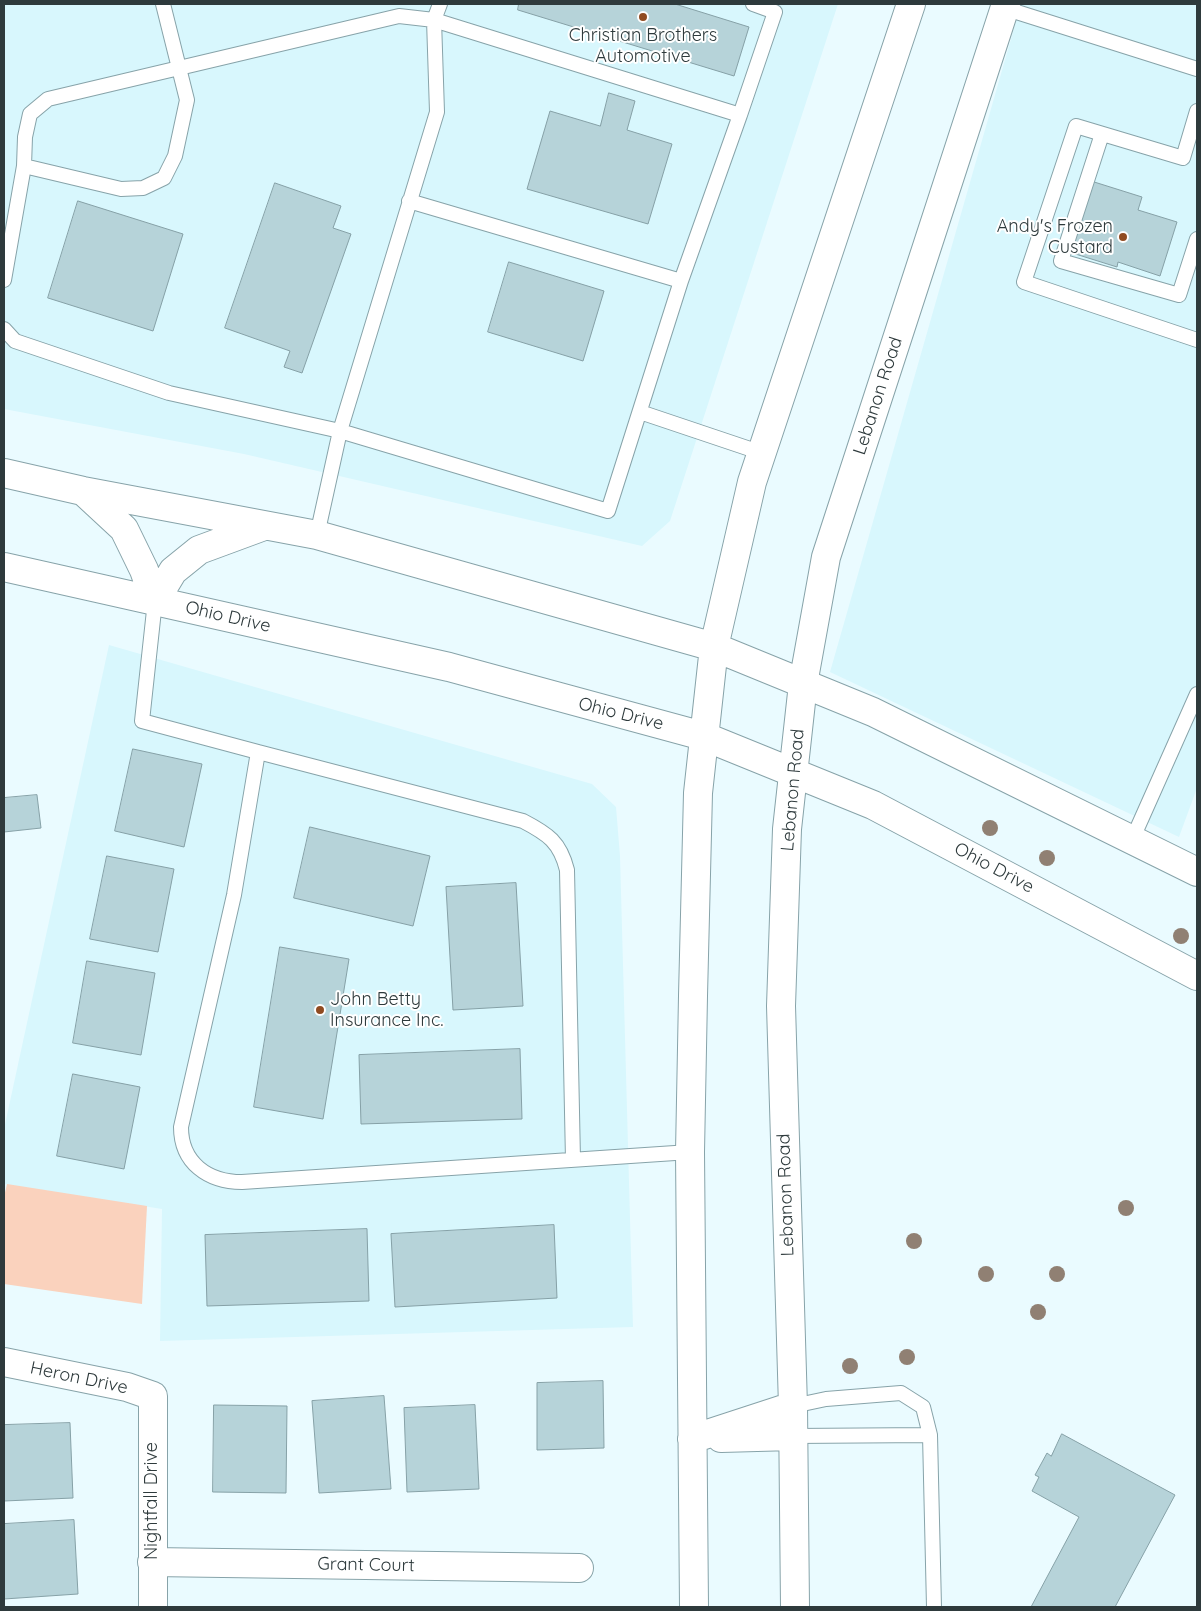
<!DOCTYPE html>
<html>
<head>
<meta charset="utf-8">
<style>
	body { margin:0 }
	#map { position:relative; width:1201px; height:1611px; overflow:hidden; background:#eafbff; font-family:Quicksand,sans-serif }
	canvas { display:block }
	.frame { position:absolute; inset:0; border:5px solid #2e3a3c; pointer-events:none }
</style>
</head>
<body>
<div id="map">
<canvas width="1201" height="1611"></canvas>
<div class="frame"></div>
</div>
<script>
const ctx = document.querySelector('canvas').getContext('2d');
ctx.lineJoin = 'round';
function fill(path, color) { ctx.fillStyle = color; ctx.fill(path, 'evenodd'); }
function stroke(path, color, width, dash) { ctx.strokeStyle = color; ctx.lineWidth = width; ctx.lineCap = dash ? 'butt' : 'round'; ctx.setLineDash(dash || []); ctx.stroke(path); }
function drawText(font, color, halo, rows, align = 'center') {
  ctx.font = font + ' Quicksand,sans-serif'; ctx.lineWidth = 4; ctx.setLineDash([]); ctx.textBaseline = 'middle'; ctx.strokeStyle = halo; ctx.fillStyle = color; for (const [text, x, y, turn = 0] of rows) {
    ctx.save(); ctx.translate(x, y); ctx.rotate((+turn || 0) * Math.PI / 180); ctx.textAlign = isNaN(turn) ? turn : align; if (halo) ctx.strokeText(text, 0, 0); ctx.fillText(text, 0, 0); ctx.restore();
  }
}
fill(new Path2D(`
	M4,4H838L670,521L642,546L244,454L4,409Z
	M1021,4H1197V788L1179,837L830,672Z
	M109,645L592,784L616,807L620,856L633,1327L160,1341L162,1209L4,1184V1129Z`), '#d8f7fd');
fill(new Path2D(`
	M7,1184L147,1206L142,1304L4,1284V1197Z`), '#fad2bd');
const building = new Path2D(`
	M519,4H675L749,27L734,76L518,10Z
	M609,93L635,101L627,130L672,144L648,224L527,189L550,111L600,126Z
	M1091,181L1142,197L1138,210L1177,222L1160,276L1118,262L1117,267L1069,252Z
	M275,183L341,206L333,228L351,234L302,373L284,367L290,351L225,328Z
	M78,201L183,234L153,331L48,298Z
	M509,262L604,291L583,361L488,332Z
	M133,749L202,764L184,847L115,831Z
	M37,795L41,828L4,832V798Z
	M310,827L430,856L413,926L294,898Z
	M107,856L174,869L158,952L90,939Z
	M516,883L523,1006L453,1010L446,887Z
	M280,947L349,959L323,1119L254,1107Z
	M87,961L155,973L141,1055L73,1043Z
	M520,1049L522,1119L361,1124L359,1055Z
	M73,1074L140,1087L124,1169L57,1156Z
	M554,1225L557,1298L395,1307L391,1234Z
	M367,1229L369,1301L207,1306L205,1235Z
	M603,1381L604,1448L537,1450V1383Z
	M384,1396L391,1489L319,1493L312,1401Z
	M214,1405L287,1406L286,1493L213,1492Z
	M475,1405L479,1489L407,1492L404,1408Z
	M70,1423L73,1498L4,1501V1425Z
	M1062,1434L1175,1495L1115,1607H1031L1079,1517L1032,1491L1039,1477L1035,1475L1047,1453L1051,1456Z
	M74,1520L78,1594L4,1599V1524Z`);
fill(building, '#b6d3d9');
stroke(building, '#86a1a7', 1);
const service = new Path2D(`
	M1004,8L1197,69
	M1197,111L1183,158L1076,126L1024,282L1197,340
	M740,115L775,12L753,4
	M1102,134L1061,261L1179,295L1197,239
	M24,166L121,189L143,188L164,178L175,156L187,100L163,4
	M409,201L681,281
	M4,280L24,166L25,137L30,114L48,99L399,16L434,20L740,115L681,281L608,511L340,431L169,393L15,341L4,329
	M640,412L762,453
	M317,535L340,431L437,112L434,20L440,4
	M155,601L142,721L258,752L234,895L181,1127C181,1163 208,1182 242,1182L690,1152
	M258,752L523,821C548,834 560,842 567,870L573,1160
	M1132,840L1197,694
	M793,1406L826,1399L901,1393L923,1407L930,1435L934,1607
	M793,1436L930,1435`);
const minor = new Path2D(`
	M4,1362L127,1387L153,1396V1607
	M152,1562L579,1568`);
const secondary = new Path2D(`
	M4,473L83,491L317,535L714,647L873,712L1197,872
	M83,491L124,529L144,570L155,601
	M4,567L449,667L703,736L873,805L1197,976
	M155,601L173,571L199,550L264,526
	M721,1438L793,1436
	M692,1439L793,1406
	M694,1607L690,1152L693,996L698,793L714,647L752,482L911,4
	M795,1607L793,1406L781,1006L787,829L803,684L826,557L1006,4`);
stroke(service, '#87a3a9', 16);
stroke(minor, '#87a3a9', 30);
stroke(secondary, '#87a3a9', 30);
stroke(service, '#fff', 14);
stroke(minor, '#fff', 28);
stroke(secondary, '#fff', 28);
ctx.fillStyle = '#908073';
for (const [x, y] of [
	[990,828],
	[1047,858],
	[1181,936],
	[1126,1208],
	[914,1241],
	[986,1274],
	[1057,1274],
	[1038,1312],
	[907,1357],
	[850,1366]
]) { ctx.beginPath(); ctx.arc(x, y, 8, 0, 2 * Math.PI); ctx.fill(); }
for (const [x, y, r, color] of [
	[643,17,5,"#904b21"],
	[1123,237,5,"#904b21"],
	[320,1010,5,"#904b21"]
]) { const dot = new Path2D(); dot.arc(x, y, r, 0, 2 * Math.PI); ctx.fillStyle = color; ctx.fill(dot); stroke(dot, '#fff', 2); }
drawText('18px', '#2e3a3c', '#fff', [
	["Christian Brothers",643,36],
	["Automotive",643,57],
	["Andy's Frozen",1113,227,"right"],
	["Custard",1113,248,"right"],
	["John Betty",330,1000,"left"],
	["Insurance Inc.",330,1021,"left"]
]);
drawText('18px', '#2e3a3c', '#fff', [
	["Lebanon Road",878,396,-72],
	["Ohio Drive",228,617,13],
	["Ohio Drive",621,714,14],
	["Lebanon Road",793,790,-85],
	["Ohio Drive",994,868,28],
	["Lebanon Road",786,1195,-92],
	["Heron Drive",79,1378,12],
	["Nightfall Drive",152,1501,-90],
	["Grant Court",366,1565,1]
]);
</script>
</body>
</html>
